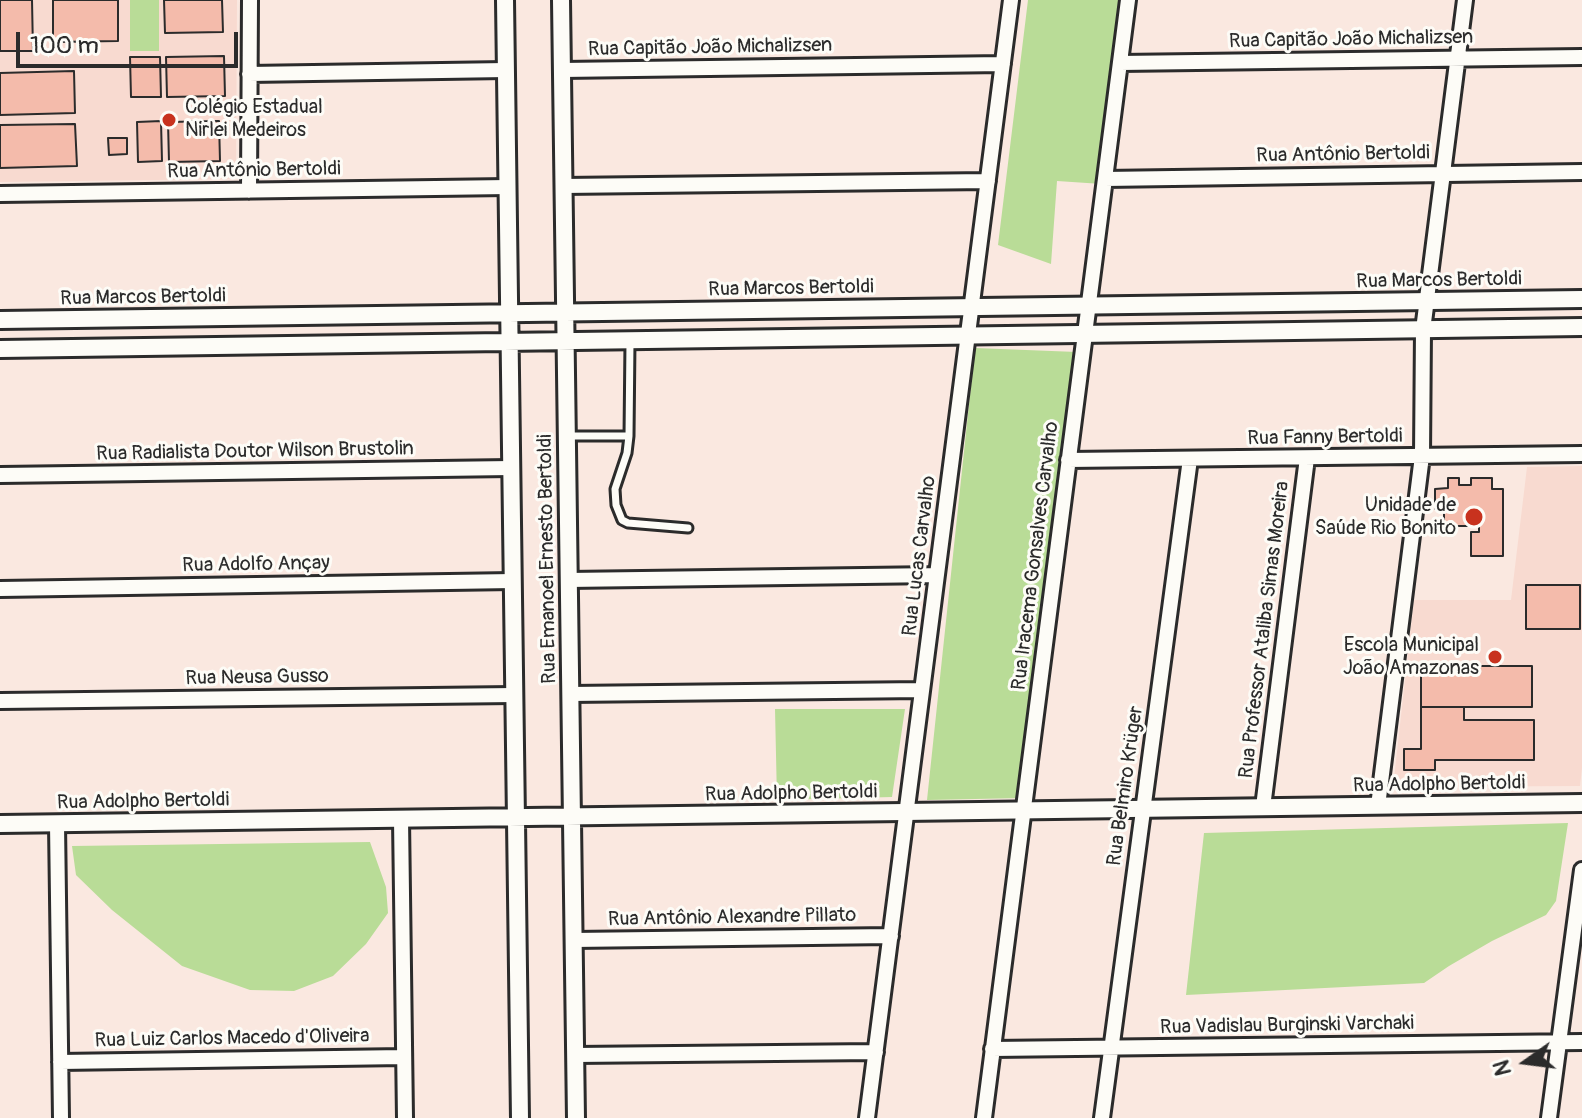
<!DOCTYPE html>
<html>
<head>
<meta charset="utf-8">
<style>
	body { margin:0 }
	#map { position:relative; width:1582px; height:1118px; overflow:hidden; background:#fae8e0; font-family:Pangolin,sans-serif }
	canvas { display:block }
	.north { position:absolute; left:1486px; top:1022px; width:80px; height:80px; -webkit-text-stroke:6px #fdfcf7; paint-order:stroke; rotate:256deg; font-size:22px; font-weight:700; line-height:32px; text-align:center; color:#2b2b2b }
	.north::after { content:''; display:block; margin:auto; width:28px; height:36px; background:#2b2b2b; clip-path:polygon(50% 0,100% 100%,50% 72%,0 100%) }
	.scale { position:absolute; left:16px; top:32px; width:222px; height:36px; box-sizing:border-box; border:4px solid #2b2b2b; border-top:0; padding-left:10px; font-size:24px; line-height:28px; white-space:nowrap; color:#2b2b2b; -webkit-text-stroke:6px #fdfcf7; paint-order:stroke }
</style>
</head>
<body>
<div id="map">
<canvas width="1582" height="1118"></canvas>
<div class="north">N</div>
<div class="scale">100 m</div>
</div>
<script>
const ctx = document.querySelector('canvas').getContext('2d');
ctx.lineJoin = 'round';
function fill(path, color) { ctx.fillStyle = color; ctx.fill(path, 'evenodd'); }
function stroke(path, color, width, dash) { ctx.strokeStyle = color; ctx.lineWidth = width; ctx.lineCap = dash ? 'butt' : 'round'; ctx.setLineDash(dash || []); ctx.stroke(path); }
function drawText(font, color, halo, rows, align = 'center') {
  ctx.font = font + ' Pangolin,sans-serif'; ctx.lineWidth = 6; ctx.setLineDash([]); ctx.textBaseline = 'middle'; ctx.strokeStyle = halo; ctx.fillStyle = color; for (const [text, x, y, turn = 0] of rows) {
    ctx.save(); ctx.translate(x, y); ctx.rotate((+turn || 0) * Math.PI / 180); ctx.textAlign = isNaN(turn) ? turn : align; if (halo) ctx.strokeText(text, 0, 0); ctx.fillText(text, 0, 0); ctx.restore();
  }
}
fill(new Path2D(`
	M0,0H237L236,179L0,182Z
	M1582,466V768L1580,786L1393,787L1414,600H1511L1527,467Z`), '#f8dad0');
fill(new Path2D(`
	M130,0H159V51H130Z
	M1028,0H1121L1102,184L1057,181L1051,264L998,245Z
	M975,348L1077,352L1023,798L927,800Z
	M775,709H905L892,797L777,800Z
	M1568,823L1556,901L1546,915L1492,941L1449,966L1424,983L1186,995L1204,833Z
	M370,842L386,887L388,913L366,944L333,976L294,991L250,990L182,966L112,910L76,875L72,846Z`), '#b9dc97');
const building = new Path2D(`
	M0,0H32L33,51H0Z
	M53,0H118V41L53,42Z
	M164,0H222L223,32L165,33Z
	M224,56L225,96L167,97L166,57Z
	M130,57H160L161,97H131Z
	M74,71L75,113L0,115V73Z
	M161,121L162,161L138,162L137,122Z
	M219,121L220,161L169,162L168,122Z
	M75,124L77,166L0,168V125Z
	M108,138H127V154L109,155Z
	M1448,478H1459V485H1471V478H1492V489H1503V556H1471V532H1479V526H1444V509H1435V489L1448,488Z
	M1526,585H1580V629H1526Z
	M1421,666H1532V707H1421Z
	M1421,707H1464V720H1534V760H1435V770H1404V749H1421Z`);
fill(building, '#f4bbab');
stroke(building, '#2b2b2b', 2);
const service = new Path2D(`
	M630,342L629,436L627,453L615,489L616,505L622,520L628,523L688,528
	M569,436H629`);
const minor = new Path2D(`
	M1120,63L1582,57
	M562,70L1003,64
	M249,74L506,70
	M1105,179L1582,172
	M563,186L988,181
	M249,191L250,0
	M0,194L508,187
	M1068,460L1582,454
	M0,475L511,468
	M568,580L937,575
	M0,589L513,581
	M570,694L922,690
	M0,701L514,695
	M1378,806L1422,456L1423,330L1465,0
	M1263,807L1307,458
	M401,819L405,1118
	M57,824L61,1118
	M573,940L891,936
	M992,1049L1582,1042
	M575,1055L876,1052
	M60,1062L404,1057
	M867,1118L1011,0
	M984,1118L1128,0
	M1102,1118L1190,459
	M1549,1118L1582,870`);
const tertiary = new Path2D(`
	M505,0L520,1118
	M561,0L576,1118
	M0,320L1582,299
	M0,349L1582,327
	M0,824L1582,803`);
stroke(service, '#2b2b2b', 13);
stroke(minor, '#2b2b2b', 20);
stroke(tertiary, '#2b2b2b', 22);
stroke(service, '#fdfcf7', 7);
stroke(minor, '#fdfcf7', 14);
stroke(tertiary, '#fdfcf7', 16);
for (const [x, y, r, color] of [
	[169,120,8,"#c8321e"],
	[1474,517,10,"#c8321e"],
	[1495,657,8,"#c8321e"]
]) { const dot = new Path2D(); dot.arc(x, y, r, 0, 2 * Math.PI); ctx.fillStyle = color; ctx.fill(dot); stroke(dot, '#fdfcf7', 3); }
drawText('20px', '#2b2b2b', '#fdfcf7', [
	["Rua Capitão João Michalizsen",1351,40,-1],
	["Rua Capitão João Michalizsen",710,48,-1],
	["Rua Antônio Bertoldi",1343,155,-1],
	["Rua Antônio Bertoldi",254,171,-1],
	["Rua Marcos Bertoldi",1439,281,-1],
	["Rua Marcos Bertoldi",791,289,-1],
	["Rua Marcos Bertoldi",143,298,-1],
	["Rua Fanny Bertoldi",1325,438,-1],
	["Rua Radialista Doutor Wilson Brustolin",255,452,-1],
	["Rua Lucas Carvalho",920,556,-83],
	["Rua Iracema Gonsalves Carvalho",1036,556,-83],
	["Rua Emanoel Ernesto Bertoldi",548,559,-91],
	["Rua Adolfo Ançay",256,565,-1],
	["Rua Professor Ataliba Simas Moreira",1265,630,-83],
	["Rua Neusa Gusso",257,678,-1],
	["Rua Adolpho Bertoldi",1439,785,-1],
	["Rua Belmiro Krüger",1126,786,-82],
	["Rua Adolpho Bertoldi",791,794,-1],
	["Rua Adolpho Bertoldi",143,802,-1],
	["Rua Antônio Alexandre Pillato",732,918,-1],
	["Rua Vadislau Burginski Varchaki",1287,1026,-1],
	["Rua Luiz Carlos Macedo d'Oliveira",232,1039,-1]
]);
drawText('20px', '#2b2b2b', '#fdfcf7', [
	["Colégio Estadual",185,108,"left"],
	["Nirlei Medeiros",185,131,"left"],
	["Unidade de",1456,506],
	["Saúde Rio Bonito",1456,529],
	["Escola Municipal",1479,646],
	["João Amazonas",1479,669]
], 'right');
</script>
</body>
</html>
